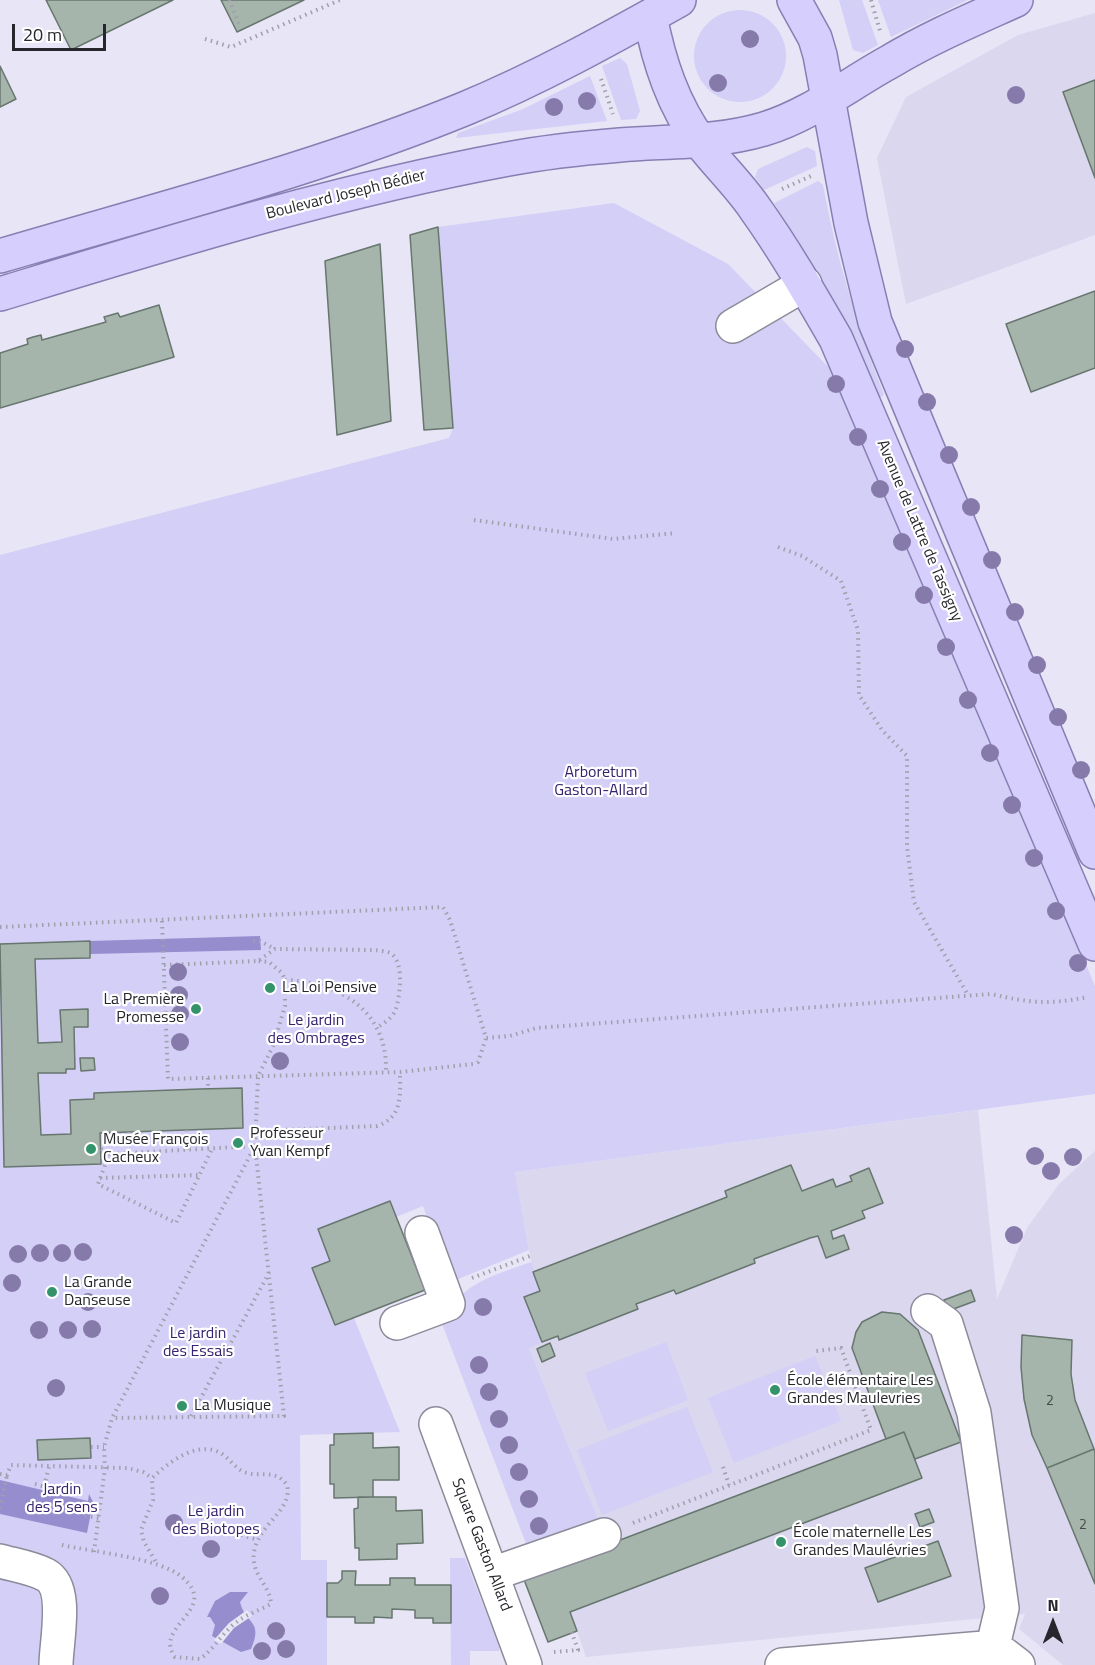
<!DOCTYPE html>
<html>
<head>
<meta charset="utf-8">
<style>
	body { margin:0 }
	#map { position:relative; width:1095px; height:1665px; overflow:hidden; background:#e7e5f6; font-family:"Titillium Web",sans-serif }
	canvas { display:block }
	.north { position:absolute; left:1023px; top:1593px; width:60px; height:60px; -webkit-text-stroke:4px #fff; paint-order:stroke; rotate:0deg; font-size:16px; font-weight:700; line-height:24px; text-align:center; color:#26262c }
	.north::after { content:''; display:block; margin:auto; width:21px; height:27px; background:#26262c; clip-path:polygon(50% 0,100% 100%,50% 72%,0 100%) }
	.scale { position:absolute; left:12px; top:24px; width:94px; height:27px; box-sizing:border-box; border:3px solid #26262c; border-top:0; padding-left:8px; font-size:18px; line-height:21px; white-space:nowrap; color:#26262c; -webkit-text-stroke:4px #fff; paint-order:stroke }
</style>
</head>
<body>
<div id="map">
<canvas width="1095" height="1665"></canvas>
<div class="north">N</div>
<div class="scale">20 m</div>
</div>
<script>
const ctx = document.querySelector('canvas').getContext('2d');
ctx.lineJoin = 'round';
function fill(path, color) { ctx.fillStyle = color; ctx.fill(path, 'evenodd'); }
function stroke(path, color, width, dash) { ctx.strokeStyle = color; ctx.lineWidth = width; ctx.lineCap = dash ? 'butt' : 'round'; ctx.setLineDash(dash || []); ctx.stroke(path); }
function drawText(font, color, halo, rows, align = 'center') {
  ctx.font = font + ' "Titillium Web",sans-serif'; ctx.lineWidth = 4.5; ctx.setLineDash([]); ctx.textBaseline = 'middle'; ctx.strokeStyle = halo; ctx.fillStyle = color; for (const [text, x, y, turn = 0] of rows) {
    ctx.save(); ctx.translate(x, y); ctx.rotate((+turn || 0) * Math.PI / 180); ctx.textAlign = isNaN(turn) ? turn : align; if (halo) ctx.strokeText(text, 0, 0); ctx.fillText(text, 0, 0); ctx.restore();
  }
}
fill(new Path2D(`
	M1095,13V235L906,304L877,158L906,97L1018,35Z
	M978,1110L997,1299L1027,1228L1059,1184L1095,1151V1665H1063L1019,1629L1025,1614L586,1657L577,1631L548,1642L523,1577L600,1524L529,1348L524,1297L540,1290L533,1272L515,1172Z`), '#dad7ef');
fill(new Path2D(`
	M839,0H862L878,45L863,53L853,50Z
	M878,0H968L891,37Z
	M694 56a46 46 0 1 1 92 0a46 46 0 1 1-92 0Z
	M620,58L627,64L640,111L636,119L621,120L602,66Z
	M590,76L607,121L456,138L458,133L523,109Z
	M807,147L815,151L817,166L764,190L755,177L758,169Z
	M818,181L823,185C836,256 857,327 884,394L882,397H878L823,282L774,203Z
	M614,203L728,264L841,380L1095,986V1094L515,1172L529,1250L451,1282L423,1206L396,1217L390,1202L319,1229L330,1261L312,1268L335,1325L354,1318L400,1432L300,1435L301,1560H327V1665H0V555L449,438L453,428L438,227Z
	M531,1262L540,1291L525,1297L542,1342L529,1348L600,1524L528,1549L441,1321C467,1280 488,1278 531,1262Z
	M666,1342L688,1400L608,1431L585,1373Z
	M815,1356L841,1421L734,1463L708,1398Z
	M687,1407L713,1472L602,1515L577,1450Z
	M450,1558H465L499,1646V1651H470V1665H451Z`), '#d3cff7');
fill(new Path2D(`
	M260,936L261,950L90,954V941Z
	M0,1480L88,1501L89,1494L93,1502L87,1533L0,1514Z
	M230,1592H248L240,1602C245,1624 264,1620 251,1649L241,1652L212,1636L215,1625L210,1617H207L215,1601Z`), '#968dce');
fill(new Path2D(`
	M247,1610L252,1616L234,1628L221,1644L214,1640L229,1623Z`), '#e7e5f6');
const building = new Path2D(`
	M46,0H173L71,50Z
	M221,0H304L237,32Z
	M0,66L16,99L0,107Z
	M1095,80V178L1063,92Z
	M438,227L453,428L424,430L410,235Z
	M380,244L391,421L337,435L325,261Z
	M1095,291V368L1031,392L1006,324Z
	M159,305L174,357L0,408V353L28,344L27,339L33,337L41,335L42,340L106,322L104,317L118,313L120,317Z
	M90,941V958L35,959L38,1043L62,1042L60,1010L88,1009V1027H74L75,1069H66V1073H38L41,1135L71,1134L70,1100L94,1099V1093L200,1089L242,1088L243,1128L100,1133L101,1164L4,1167L0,944Z
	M80,1058H94L95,1070L81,1071Z
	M791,1165L802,1191L833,1179L836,1187L852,1181L850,1176L869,1168L883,1203L862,1211L865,1218L831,1231L833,1239L844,1235L849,1249L826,1258L818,1236L810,1238L754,1259L755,1263L676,1294L674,1290L636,1304L638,1309L559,1340L558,1336L542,1342L524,1297L540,1291L533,1272L727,1197L725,1191Z
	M390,1201L425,1290L335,1325L312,1268L330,1261L318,1229Z
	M971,1290L975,1301L948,1311L944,1300Z
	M882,1312L900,1314L918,1330L961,1442L915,1459L904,1432L886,1439L852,1348L856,1332L862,1322Z
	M1022,1335L1072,1340L1071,1374L1075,1400L1094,1449L1047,1468L1032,1435L1024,1399L1021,1367Z
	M550,1343L555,1356L542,1362L537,1349Z
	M904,1432L922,1478L570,1612L577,1631L548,1642L523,1577Z
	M373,1433V1448L399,1447V1480H373V1497L334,1498V1484H330V1445H334V1434Z
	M90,1438L91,1458L38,1460L37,1440Z
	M1094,1449L1095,1452V1584L1047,1468Z
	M358,1497H396V1511L422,1510L423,1543L397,1544V1559L359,1560V1548H355L354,1509L358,1508Z
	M929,1509L934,1522L920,1527L915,1514Z
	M938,1541L951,1576L878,1602L865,1568Z
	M342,1571H356L355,1585H390V1578H415V1585H451V1623H433V1618H415V1610L392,1609V1618L374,1617V1623H355V1617H327V1583H338L342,1579Z`);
fill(building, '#a5b5ac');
stroke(building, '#67766e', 1.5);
const minor = new Path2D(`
	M733,326L805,284
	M928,1311L946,1324L974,1413L1002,1608L992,1650
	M397,1323L448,1304L422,1233
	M436,1424L525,1665
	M0,1561C14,1565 33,1568 46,1575C69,1588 56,1642 56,1665
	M492,1574L604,1535
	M782,1665L984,1648L1005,1655L1018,1665`);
const major = new Path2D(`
	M794,0L815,38L820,55L851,223L875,322L1095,852
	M650,16C659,62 673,105 701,143C718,165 738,184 754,207C784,249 810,294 836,339L1095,944
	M0,256C155,210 314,170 464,109C539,78 609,39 679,0
	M0,294C168,243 335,191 508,159C545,152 583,148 620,145C669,141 716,143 764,129C810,115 849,84 891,61C931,37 974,19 1016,0`);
stroke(minor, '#8c8b9a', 36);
stroke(major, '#867fb3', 36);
stroke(new Path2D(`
	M229,0L239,24
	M871,0L880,31
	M205,39L231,47L340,0
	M601,79L613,114
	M782,189L811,176
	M474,520L613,539L676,533
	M778,547L802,556L841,581L858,630L859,695L882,730L907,756V847L914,902L968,995
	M162,921L168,1079L400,1072L473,1064L478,1062L486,1038
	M0,927L443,907L450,920L486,1038L510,1036L536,1028L991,994C1031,1003 1047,1005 1088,997
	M253,941H260L275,949
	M164,965L258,961L275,949L375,950C381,951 389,951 393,955C404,966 400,998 395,1011C392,1018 384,1023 378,1027
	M285,980C341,982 388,1012 386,1072
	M208,1078V1089
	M187,1130V1150
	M288,1130V1141
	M256,1131L377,1126C403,1117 400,1096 400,1072
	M129,1132V1153
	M101,1149L109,1154L255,1146L284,1416L112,1418
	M109,1154L98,1184L176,1223L212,1149
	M100,1178L199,1175
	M472,1278L530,1256
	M191,1416L269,1273
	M91,1447H104
	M723,1467L729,1485
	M0,1474L7,1475L11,1465L127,1468L143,1472L152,1478
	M35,1484L53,1489
	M44,1486L49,1467
	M0,1508L7,1475
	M85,1516L99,1518
	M201,1523L258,1540
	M633,1523L871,1430L841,1348L816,1351
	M62,1545C93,1552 160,1558 182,1577C221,1610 152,1626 175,1657L200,1659C214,1649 220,1636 233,1625C244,1615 258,1611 271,1604C270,1583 248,1574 255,1548C262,1522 293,1509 287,1485C275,1468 260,1478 244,1472C235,1468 230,1459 222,1454C198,1439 169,1462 152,1478L153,1500L141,1530L144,1542L156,1562
	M94,1552L105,1468L104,1447L112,1418L255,1146L258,1076L273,1046L285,1006V980L282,973L269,962L258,961
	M554,1652L578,1650L571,1630`), '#a09fac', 4, [1.5, 4.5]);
stroke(minor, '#fff', 33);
stroke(major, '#d6cffd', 33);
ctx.fillStyle = '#867aab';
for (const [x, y] of [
	[750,39],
	[718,83],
	[1016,95],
	[587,101],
	[554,107],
	[905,349],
	[836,384],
	[927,402],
	[858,437],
	[949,455],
	[880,489],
	[971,507],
	[902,542],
	[992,560],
	[924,595],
	[1015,612],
	[946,647],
	[1037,665],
	[968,700],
	[1058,717],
	[990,753],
	[1081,770],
	[1012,805],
	[1034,858],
	[1056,911],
	[1078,963],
	[178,972],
	[179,995],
	[180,1014],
	[180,1042],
	[280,1061],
	[1035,1156],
	[1073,1157],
	[1051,1171],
	[1014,1235],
	[83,1252],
	[40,1253],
	[62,1253],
	[18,1254],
	[12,1283],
	[88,1302],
	[483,1307],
	[92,1329],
	[39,1330],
	[68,1330],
	[479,1365],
	[56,1388],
	[489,1392],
	[499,1419],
	[509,1445],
	[519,1472],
	[529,1499],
	[174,1523],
	[539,1526],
	[211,1549],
	[160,1596],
	[276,1631],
	[286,1649],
	[262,1651]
]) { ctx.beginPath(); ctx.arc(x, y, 9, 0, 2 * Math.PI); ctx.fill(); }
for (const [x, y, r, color] of [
	[270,988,6,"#35936b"],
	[196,1009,6,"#35936b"],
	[238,1143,6,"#35936b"],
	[91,1149,6,"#35936b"],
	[52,1292,6,"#35936b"],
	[775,1390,6,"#35936b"],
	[182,1406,6,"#35936b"],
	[781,1542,6,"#35936b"]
]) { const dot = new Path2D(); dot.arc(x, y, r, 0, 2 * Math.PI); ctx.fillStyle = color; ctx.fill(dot); stroke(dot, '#fff', 2); }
drawText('14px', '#464a4c', null, [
	["2",1050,1402],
	["2",1083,1526]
]);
drawText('16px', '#26262c', '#fff', [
	["Boulevard Joseph Bédier",346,195,-14],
	["Avenue de Lattre de Tassigny",919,531,67],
	["Square Gaston Allard",481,1545,69]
]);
drawText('16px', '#36226e', '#fff', [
	["Arboretum",601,773],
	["Gaston-Allard",601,791],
	["Le jardin",316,1021],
	["des Ombrages",316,1039],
	["Le jardin",198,1334],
	["des Essais",198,1352],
	["Jardin",62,1490],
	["des 5 sens",62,1508],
	["Le jardin",216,1512],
	["des Biotopes",216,1530]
]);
drawText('16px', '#26262c', '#fff', [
	["La Loi Pensive",282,988],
	["La Première",184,1000,"right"],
	["Promesse",184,1018,"right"],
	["Professeur",250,1134],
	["Yvan Kempf",250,1152],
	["Musée François",103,1140],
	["Cacheux",103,1158],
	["La Grande",64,1283],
	["Danseuse",64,1301],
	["École élémentaire Les",787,1381],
	["Grandes Maulevries",787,1399],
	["La Musique",194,1406],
	["École maternelle Les",793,1533],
	["Grandes Maulévries",793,1551]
], 'left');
</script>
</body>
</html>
